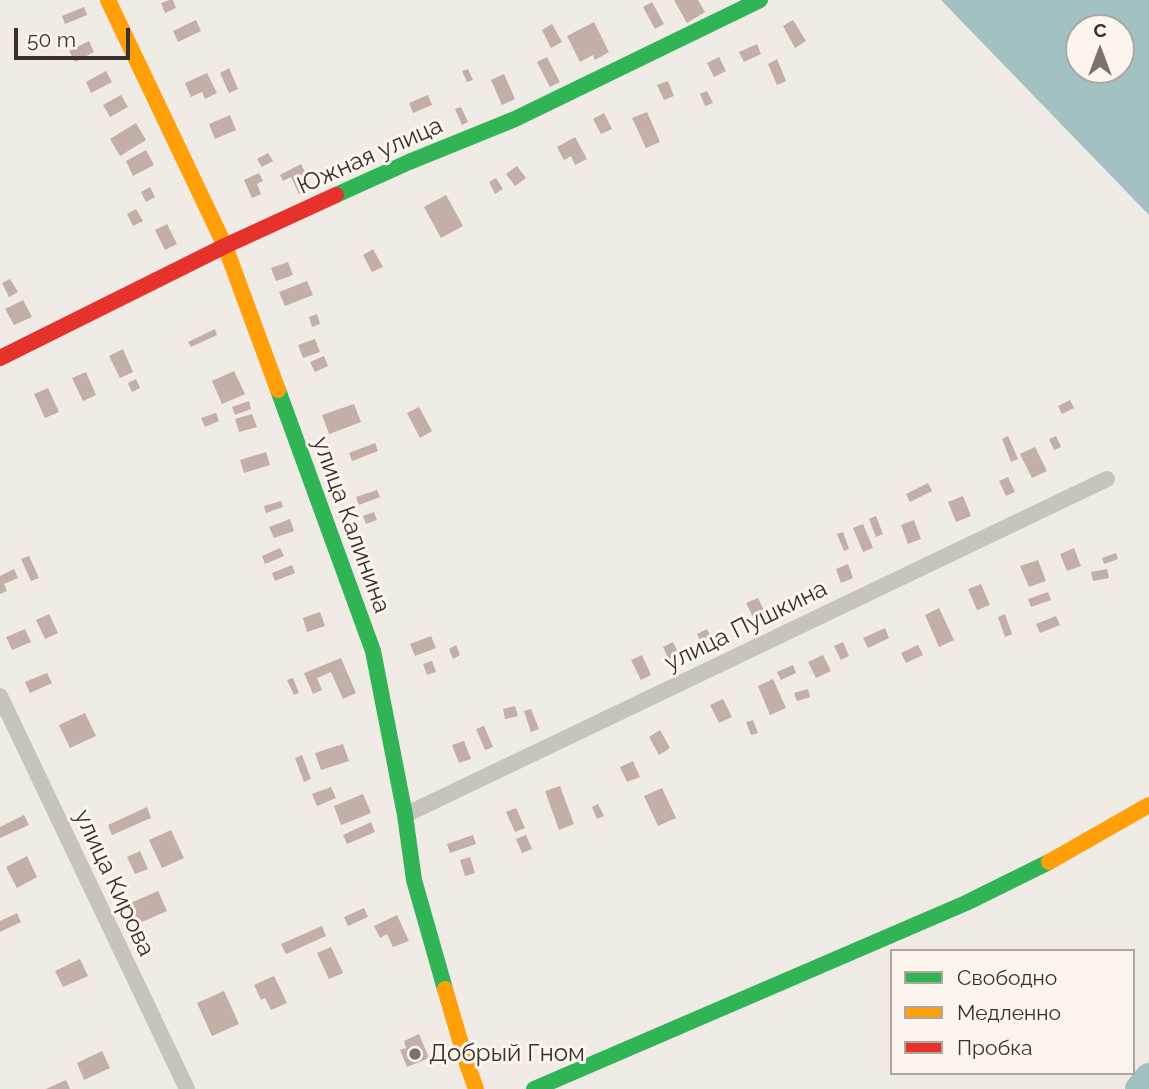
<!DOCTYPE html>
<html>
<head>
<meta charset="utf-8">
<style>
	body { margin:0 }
	#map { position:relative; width:1149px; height:1089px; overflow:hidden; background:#f0ebe5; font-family:Raleway,sans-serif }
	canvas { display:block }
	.legend { position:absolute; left:890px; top:949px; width:245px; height:126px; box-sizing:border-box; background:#fbf5ee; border:2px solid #aea6a0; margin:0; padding:9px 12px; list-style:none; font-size:21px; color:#3b302b }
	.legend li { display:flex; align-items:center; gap:14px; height:35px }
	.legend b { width:35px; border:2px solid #aea6a0 }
	.north { position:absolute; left:1065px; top:14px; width:70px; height:70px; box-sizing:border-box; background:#fbf5ee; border:2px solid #aea6a0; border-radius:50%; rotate:0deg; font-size:19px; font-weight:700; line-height:28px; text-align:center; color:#3b302b }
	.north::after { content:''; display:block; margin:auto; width:24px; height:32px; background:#7a716c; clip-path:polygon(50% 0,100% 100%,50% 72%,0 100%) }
	.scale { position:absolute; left:14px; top:28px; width:116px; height:32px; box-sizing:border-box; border:4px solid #3b302b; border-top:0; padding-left:9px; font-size:21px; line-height:24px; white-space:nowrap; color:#3b302b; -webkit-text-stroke:5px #fbf5ee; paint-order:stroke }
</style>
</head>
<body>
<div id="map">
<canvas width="1149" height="1089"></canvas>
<ul class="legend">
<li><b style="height:9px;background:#30b455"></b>Свободно</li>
<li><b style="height:9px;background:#ff9f0a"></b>Медленно</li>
<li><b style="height:9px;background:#e5322d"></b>Пробка</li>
</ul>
<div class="north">С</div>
<div class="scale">50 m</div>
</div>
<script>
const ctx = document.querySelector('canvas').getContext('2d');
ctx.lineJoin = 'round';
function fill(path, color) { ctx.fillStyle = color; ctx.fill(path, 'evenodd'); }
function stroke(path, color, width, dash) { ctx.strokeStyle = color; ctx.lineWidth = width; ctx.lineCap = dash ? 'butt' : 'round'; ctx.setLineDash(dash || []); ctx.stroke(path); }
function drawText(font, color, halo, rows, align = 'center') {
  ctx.font = font + ' Raleway,sans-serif'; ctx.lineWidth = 6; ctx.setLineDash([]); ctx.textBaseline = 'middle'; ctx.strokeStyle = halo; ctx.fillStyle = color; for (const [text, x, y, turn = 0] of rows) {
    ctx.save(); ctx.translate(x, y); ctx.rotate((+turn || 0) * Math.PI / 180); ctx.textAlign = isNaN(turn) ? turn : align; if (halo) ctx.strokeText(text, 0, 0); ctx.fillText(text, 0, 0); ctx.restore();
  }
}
fill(new Path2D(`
	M941,0H1149V215ZM1079,28H1121V70H1079Z`), '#a1c2c1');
stroke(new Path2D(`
	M1139,1089L1149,1077`), '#a1c2c1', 28);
fill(new Path2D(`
	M170,0H173L176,8L165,13L161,3Z
	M674,0H698L705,12L687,23Z
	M652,2L664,24L655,29L643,7Z
	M84,7L87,15L65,24L62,16Z
	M196,20L201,31L178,42L173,31Z
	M793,20L806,41L795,48L783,26Z
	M594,22L609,52L595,60L593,55L580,62L567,36Z
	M552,24L562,42L551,48L542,30Z
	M89,41L94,52L75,62L69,51Z
	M757,44L761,54L744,62L739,52Z
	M547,57L560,82L550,87L537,62Z
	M719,57L726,71L714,77L707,63Z
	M777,59L786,81L777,85L768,64Z
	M229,68L238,89L229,93L220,73Z
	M468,69L473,80L467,82L462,71Z
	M106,71L112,82L91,93L86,82Z
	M207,73L217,93L205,99L202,92L191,97L185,83Z
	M504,74L515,99L502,105L491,80Z
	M668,81L674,96L664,100L657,85Z
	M707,91L713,103L705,106L700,94Z
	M121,95L128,107L110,117L103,105Z
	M428,95L432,105L413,113L409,103Z
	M461,107L468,122L462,125L455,109Z
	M647,112L660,142L646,148L632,118Z
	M604,113L612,129L601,134L593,119Z
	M230,115L236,130L215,139L209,124Z
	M136,123L146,140L120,156L110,139Z
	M575,137L587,159L575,165L571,156L564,160L557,147Z
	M146,150L154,165L133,176L126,161Z
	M268,153L273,161L262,167L257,159Z
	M301,164L312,187L299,194L291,177L283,181L280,175Z
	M517,166L526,178L515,186L506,174Z
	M259,173L263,181L257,184L261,194L252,198L244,180Z
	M496,178L503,189L495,194L489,182Z
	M150,187L155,197L146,202L141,192Z
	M446,195L463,226L441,238L424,207Z
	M136,209L143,221L133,226L127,214Z
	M167,224L177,244L165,250L155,230Z
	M373,249L383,267L372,272L363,255Z
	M288,262L293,275L276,281L271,268Z
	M10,279L18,292L9,297L2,283Z
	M307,281L313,295L285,306L279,292Z
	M23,300L32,317L14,325L5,309Z
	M317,314L320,324L312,327L309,317Z
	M215,329L217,335L191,347L188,342Z
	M315,339L320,352L303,358L298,345Z
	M123,349L133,372L120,378L109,356Z
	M324,356L328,366L315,372L310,362Z
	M234,371L245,394L222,404L212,381Z
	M86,372L96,395L83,401L72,378Z
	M136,379L140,388L132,392L128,383Z
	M48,388L59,412L45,418L34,394Z
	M1070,400L1074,408L1062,414L1058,406Z
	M249,401L251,409L235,415L232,407Z
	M354,404L361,422L329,434L322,415Z
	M419,407L432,431L420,438L407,413Z
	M216,413L219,421L205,427L201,418Z
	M252,414L257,427L239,432L235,419Z
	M1008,436L1018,459L1011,462L1002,439Z
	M1056,436L1061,447L1054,450L1049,439Z
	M375,443L378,451L352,461L349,453Z
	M1035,447L1047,471L1032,478L1020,454Z
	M266,452L270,465L244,473L240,460Z
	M1008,477L1015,492L1006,496L999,481Z
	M928,483L932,491L910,502L906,494Z
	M377,490L380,497L359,505L356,497Z
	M963,496L971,516L956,522L948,502Z
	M281,501L283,507L266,513L264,506Z
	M374,512L377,520L366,524L363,516Z
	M876,516L883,534L876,537L869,519Z
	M290,519L294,531L274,538L269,527Z
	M914,520L921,539L908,544L901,525Z
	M863,524L873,548L863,552L853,528Z
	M843,532L849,549L844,551L837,534Z
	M280,548L284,556L265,564L262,556Z
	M1074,548L1081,566L1067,571L1060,554Z
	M1116,553L1118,559L1104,564L1102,558Z
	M29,556L39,578L31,581L21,559Z
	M1038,560L1046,581L1029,587L1020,566Z
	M848,564L853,578L841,583L836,569Z
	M292,565L295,573L275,581L272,573Z
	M14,569L18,578L4,584L7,591L0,594V576Z
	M1107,569L1109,578L1093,581L1091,572Z
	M981,584L990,605L977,610L968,589Z
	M1048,592L1051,600L1031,607L1028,599Z
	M758,598L769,621L758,627L746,603Z
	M939,608L954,640L939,647L925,615Z
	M320,612L325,626L307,632L303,618Z
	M49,614L58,633L45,639L36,620Z
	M1005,614L1012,634L1005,637L998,617Z
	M1056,616L1060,625L1040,633L1036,624Z
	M885,628L889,638L868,648L863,638Z
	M25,629L31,642L12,650L6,637Z
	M707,629L715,645L705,650L697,634Z
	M431,636L436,648L415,656L410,644Z
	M673,642L681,659L671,664L663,647Z
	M843,642L849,656L841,660L834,646Z
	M456,645L460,655L453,659L449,649Z
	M918,645L923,655L906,663L901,653Z
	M642,655L651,675L641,680L631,660Z
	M823,655L831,671L816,678L808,662Z
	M341,658L356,693L343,699L331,672L317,678L322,690L313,694L304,673Z
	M432,661L436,672L427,675L423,664Z
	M793,665L796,673L781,680L777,672Z
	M47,673L52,683L30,693L25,682Z
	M293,678L299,693L294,695L287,680Z
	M773,679L786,708L770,715L758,686Z
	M808,689L810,697L797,701L794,693Z
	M723,699L732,717L719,723L710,705Z
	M515,706L518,716L505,719L503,709Z
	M531,709L539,729L531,732L524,711Z
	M85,713L96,736L70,748L59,725Z
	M753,720L758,733L751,735L746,722Z
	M484,726L493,747L485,750L476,729Z
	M660,730L670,748L659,755L649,737Z
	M464,741L471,759L459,763L452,745Z
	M343,744L349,761L321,770L315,753Z
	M302,755L311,779L304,782L295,758Z
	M633,761L640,777L627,782L620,767Z
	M560,786L574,824L559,830L545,791Z
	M331,787L336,798L317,806L312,794Z
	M662,788L676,818L658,826L644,796Z
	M363,794L371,813L341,825L334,806Z
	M598,804L604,816L597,819L592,807Z
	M147,807L151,818L112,835L108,825Z
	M516,808L525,828L515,832L506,812Z
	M24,815L29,825L0,838V827Z
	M371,822L375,832L347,844L343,835Z
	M171,830L184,858L162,868L149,840Z
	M473,835L476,844L450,853L447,844Z
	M526,835L532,849L522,853L516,839Z
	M140,851L148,869L135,874L127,857Z
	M27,856L37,877L17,888L6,867Z
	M470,857L475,873L465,876L460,860Z
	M158,891L167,911L135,925L126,905Z
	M364,908L368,917L348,926L344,917Z
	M17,913L21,922L0,932V921Z
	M397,915L409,941L393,947L387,934L380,938L374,926Z
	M322,926L326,936L286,954L281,944Z
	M331,947L343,973L329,979L317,953Z
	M80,959L88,976L63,987L55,971Z
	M274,976L287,1003L271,1010L265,998L261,1000L254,985Z
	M224,991L239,1024L212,1036L197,1003Z
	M419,1034L429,1058L407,1067L400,1050L406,1048L404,1041Z
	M102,1051L110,1068L84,1080L77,1063Z
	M66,1080L70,1089H46Z`), '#c3afa7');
stroke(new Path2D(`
	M0,696L187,1089
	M405,815L1107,479`), '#c9c3be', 16);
stroke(new Path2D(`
	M336,195L409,162L515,119L760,0
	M278,390L373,651L405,815L414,880L445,989
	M534,1089L966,903L1049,862`), '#30b455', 16);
stroke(new Path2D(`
	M108,0L225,246L278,390
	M1049,862L1149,805
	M445,989L466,1061L476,1089`), '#ff9f0a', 16);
stroke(new Path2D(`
	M0,358L225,246L336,195`), '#e5322d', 16);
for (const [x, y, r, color] of [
	[415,1054,7,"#7a716c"]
]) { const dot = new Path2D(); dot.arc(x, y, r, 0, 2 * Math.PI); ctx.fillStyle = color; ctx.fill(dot); stroke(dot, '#fbf5ee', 2.5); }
drawText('24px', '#3b302b', '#fbf5ee', [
	["Южная улица",370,156,-24],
	["улица Калинина",351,525,70],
	["улица Пушкина",746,626,-26],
	["улица Кирова",114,883,65]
]);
drawText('24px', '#3b302b', '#fbf5ee', [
	["Добрый Гном",429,1054]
], 'left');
</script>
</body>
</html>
